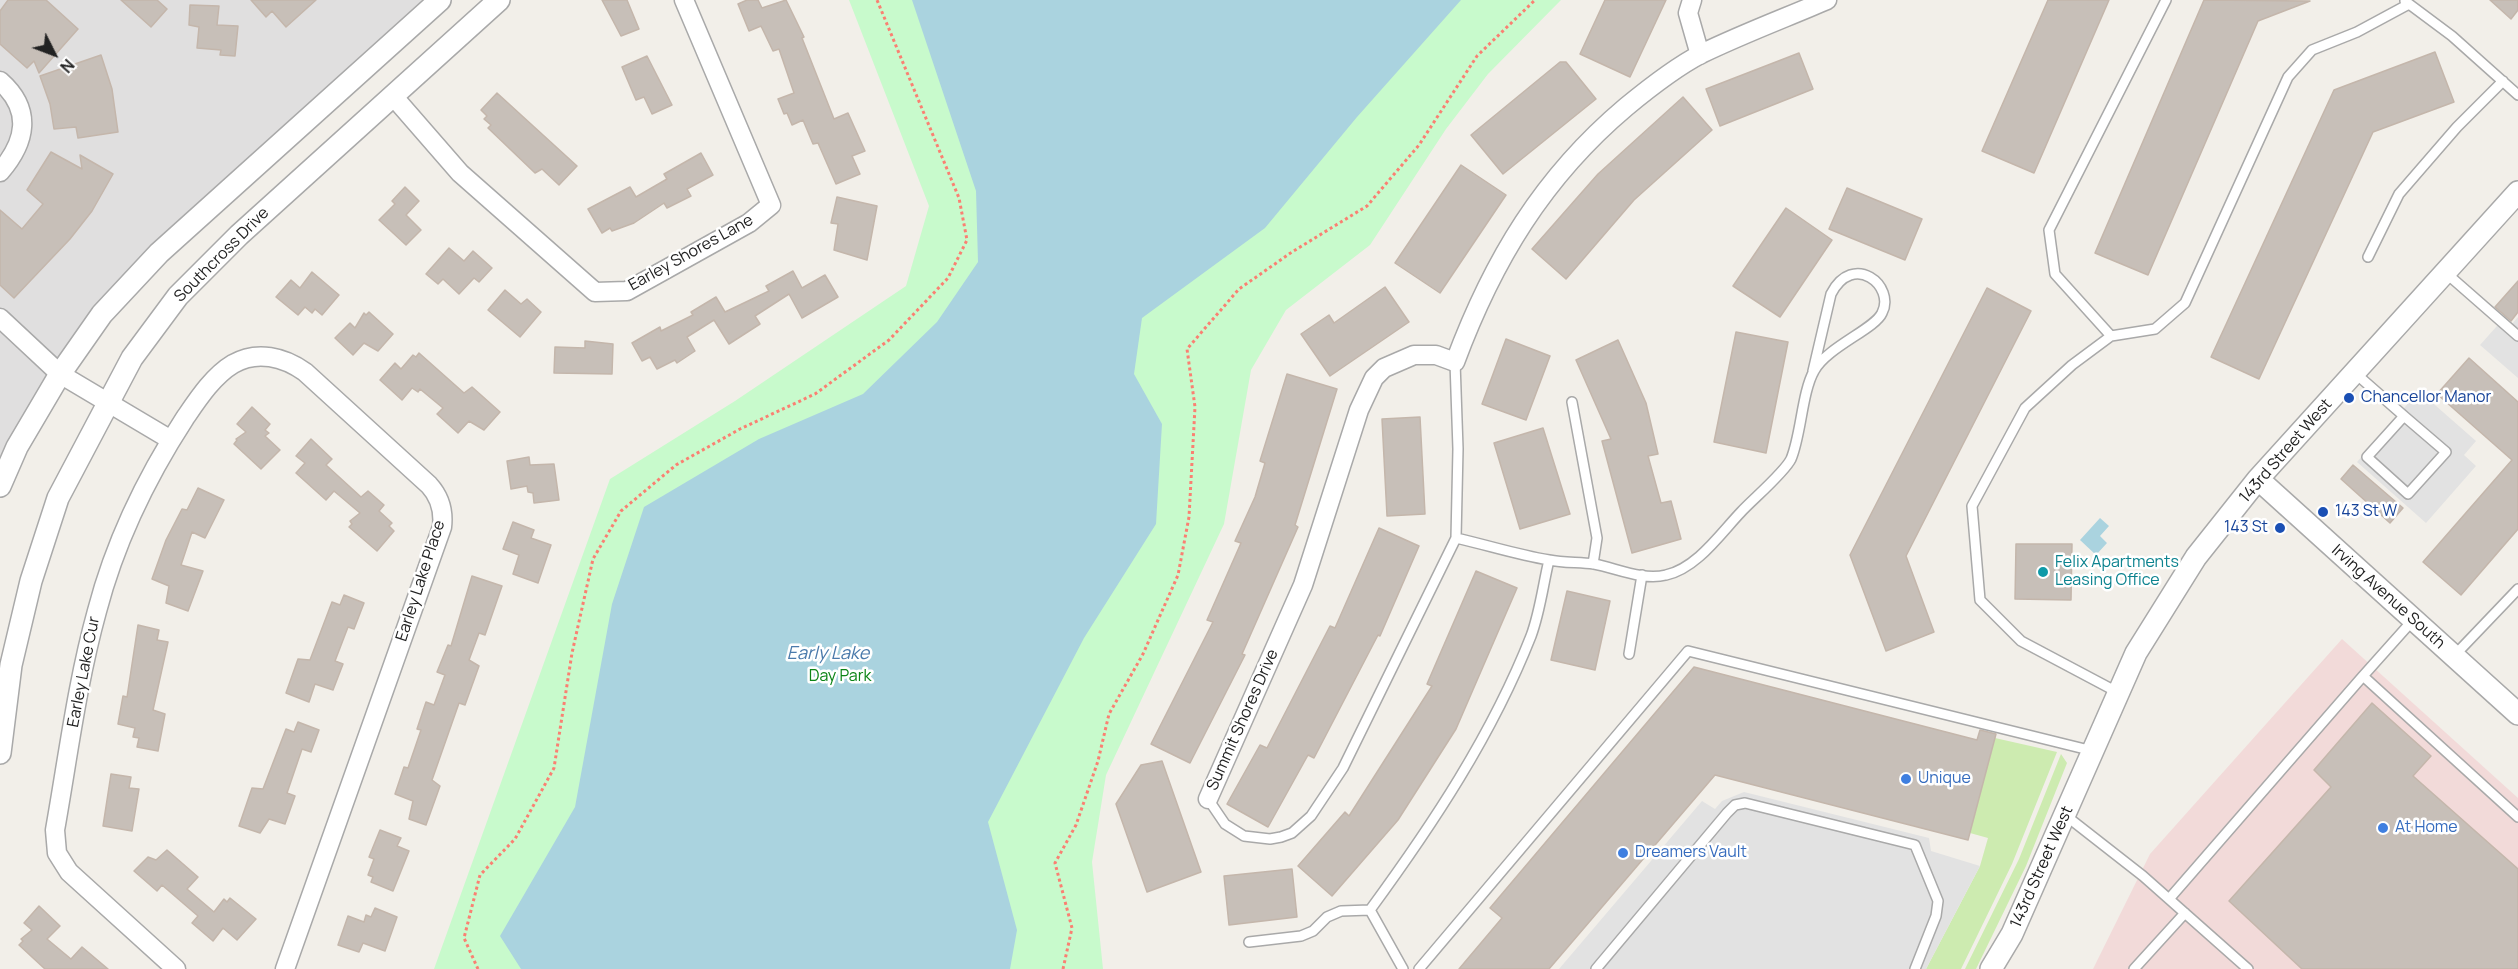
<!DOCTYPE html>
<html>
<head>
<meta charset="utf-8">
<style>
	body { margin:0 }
	#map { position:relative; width:2518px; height:969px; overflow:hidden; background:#f2efe9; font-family:Manrope,sans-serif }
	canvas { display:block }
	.north { position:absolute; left:24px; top:24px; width:60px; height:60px; -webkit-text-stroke:4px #fff; paint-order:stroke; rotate:132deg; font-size:16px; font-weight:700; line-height:24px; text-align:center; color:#222 }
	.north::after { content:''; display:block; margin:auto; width:21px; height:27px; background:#222; clip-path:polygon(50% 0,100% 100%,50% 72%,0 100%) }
</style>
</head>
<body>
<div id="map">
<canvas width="2518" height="969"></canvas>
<div class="north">N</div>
</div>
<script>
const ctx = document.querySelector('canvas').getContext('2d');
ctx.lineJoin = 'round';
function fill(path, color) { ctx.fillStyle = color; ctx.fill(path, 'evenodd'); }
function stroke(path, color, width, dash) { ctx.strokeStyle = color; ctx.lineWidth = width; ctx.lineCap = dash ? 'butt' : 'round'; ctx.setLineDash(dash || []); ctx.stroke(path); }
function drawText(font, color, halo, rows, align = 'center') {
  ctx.font = font + ' Manrope,sans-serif'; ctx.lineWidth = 5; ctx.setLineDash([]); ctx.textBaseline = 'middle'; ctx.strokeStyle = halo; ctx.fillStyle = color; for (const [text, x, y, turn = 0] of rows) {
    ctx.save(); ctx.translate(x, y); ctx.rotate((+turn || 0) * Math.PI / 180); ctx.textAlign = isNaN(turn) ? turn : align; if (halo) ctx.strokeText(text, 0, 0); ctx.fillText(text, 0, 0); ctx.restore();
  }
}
fill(new Path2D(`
	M0,0H440L131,283L72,357L0,489Z`), '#e0dfdf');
fill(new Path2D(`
	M2342,639L2518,798V969H2093L2150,854Z`), '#f2dad9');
fill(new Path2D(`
	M1995,738L2057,752L2012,864L1961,969H1926L1980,866L1988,838L1970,833Z
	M2061,754L2067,763L2026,866L1976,969H1965L2019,859Z`), '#cdebb0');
fill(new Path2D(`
	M849,0H1561L1488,74L1446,129L1370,245L1286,310L1251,370L1224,524L1106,775L1092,862L1103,969H434L610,479L735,401L906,286L929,206Z`), '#c8facc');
fill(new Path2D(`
	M2505,317L2512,324L2518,317V378L2480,345Z
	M2419,391L2476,441L2464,455L2476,466L2426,523L2357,462Z
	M1744,792L1929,838L1931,851L1980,866L1926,969H1559L1702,801L1715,809L1722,801Z`), '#e2e2e2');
fill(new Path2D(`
	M912,0H1461L1357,117L1265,228L1142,318L1134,374L1162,424L1156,524L1084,638L988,822L1017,930L1010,969H521L500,936L575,807L612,604L644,507L759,439L863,394L937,322L978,262L976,191Z
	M2100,518L2109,526L2100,536L2107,543L2096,555L2080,540Z`), '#aad3df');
const building = new Path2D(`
	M8,0H46L78,29L39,73L34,61L27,68L0,44V11Z
	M121,0H157L167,9L151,27Z
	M251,0H316L286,27L272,11L266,17Z
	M602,0H627L639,29L621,36Z
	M747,0H758L762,8L786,0L804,37L802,38L834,119L848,113L865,151L852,156L860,174L836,184L818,143L813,144L803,120L792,125L787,113L784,114L778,99L794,93L779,49L773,51L761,26L749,31L738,4Z
	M1605,0H1666L1630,77L1580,54Z
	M2048,0H2109L2034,173L1982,151Z
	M2204,0L2310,1L2258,21L2148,275L2095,253Z
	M2490,0H2518V10L2511,19Z
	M190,5L219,6L217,25L238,26L235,56L220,55L221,50L197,48L199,27L189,25Z
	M2435,52L2454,102L2373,132L2259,379L2211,357L2334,90Z
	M1799,53L1813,89L1720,126L1706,89Z
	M101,55L112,89L118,132L78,138L76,127L54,129L50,104L40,76Z
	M647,56L672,105L652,114L644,97L636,100L622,67Z
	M1560,62H1566L1596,99L1503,174L1471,135Z
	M497,93L577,166L559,185L542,169L535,173L488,128L491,125L484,119L487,116L481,110Z
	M1683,97L1712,130L1634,200L1566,279L1532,249L1598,174Z
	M51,152L82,169L80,155L113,174L92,211L70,239L14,298L0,285V210L22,229L43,204L27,190Z
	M701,153L713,175L687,189L691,196L667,208L664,203L634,223L612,231L610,228L602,233L588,209L630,187L636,197L667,179L664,174Z
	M1461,165L1506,195L1440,293L1395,263Z
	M405,187L419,201L406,215L421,230L406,245L379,220L395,204L392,201Z
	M1847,188L1922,219L1905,260L1829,229Z
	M837,197L877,206L867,260L834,250L838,224L831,223Z
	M1786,208L1832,240L1780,317L1733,286Z
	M449,248L464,261L473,251L492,268L479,282L474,278L459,294L443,279L438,284L426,274Z
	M793,271L802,288L825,275L838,297L802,318L789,294L755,316L760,324L729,344L714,320L687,337L695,351L677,363L675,360L657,369L650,357L642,361L632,343L660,327L661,331L693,315L691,312L716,297L725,312L769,291L766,286Z
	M312,272L339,295L322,315L315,309L312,313L305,307L298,315L276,297L291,280L300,288Z
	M2518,281V312L2511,321L2495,307Z
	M1385,287L1409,322L1330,376L1301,334L1329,315L1334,323Z
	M1987,288L2031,311L1906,556L1934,632L1886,651L1850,555Z
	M505,290L521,304L527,299L541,312L520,337L488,310Z
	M369,312L393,334L378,351L364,343L353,355L335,338L350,323L355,328L364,313L366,315Z
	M1736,332L1788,342L1766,453L1714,442Z
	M1506,339L1550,356L1526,420L1482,404Z
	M1618,340L1646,403L1658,454L1648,456L1661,503L1671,501L1681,539L1632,553L1602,441L1611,439L1576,360Z
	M585,341L613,344L612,374L554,373L555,347L585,348Z
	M419,353L464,393L472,387L500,412L484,430L469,421L458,433L437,414L443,408L420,389L418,392L412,388L402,400L380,380L395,363L401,369L413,355L416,357Z
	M2469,358L2518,402V529L2461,595L2423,562L2512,460L2437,394Z
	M1287,374L1337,389L1295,525L1298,527L1242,654L1245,655L1190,763L1151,744L1213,622L1207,620L1241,543L1235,541L1255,497L1265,463L1260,461Z
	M252,407L270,424L265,430L269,433L265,436L280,450L261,469L234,444L237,440L236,439L246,432L237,424Z
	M1420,417L1425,514L1387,516L1382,419Z
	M1543,428L1570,514L1520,529L1494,443Z
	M311,439L332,459L326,465L361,497L368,491L384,505L379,511L392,523L389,526L394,531L377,551L349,527L352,524L350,521L360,513L334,491L326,500L296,473L305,463L296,456Z
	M529,457L530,465L554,464L559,500L534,503L533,493L528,492L527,486L511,489L507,461Z
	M2353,465L2403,508L2390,523L2341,479Z
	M198,488L224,500L205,538L192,532L181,565L203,571L188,611L166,603L169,586L152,579L166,540L182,509L187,510Z
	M513,522L534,530L531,538L551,545L538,583L513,574L519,555L503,549Z
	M1379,528L1419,546L1380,636L1378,635L1314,758L1308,755L1268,827L1227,804L1260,745L1267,748L1330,626L1335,628Z
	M2016,544H2072L2071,600L2015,599Z
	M1476,571L1517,588L1456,729L1398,820L1332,896L1298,866L1345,812L1349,816L1432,686L1427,684Z
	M472,576L502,586L485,635L479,633L469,660L479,666L465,705L459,703L432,780L440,786L426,825L409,819L413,801L395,794L404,767L408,768L421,730L417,729L426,702L434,705L445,675L437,672L448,645L451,646Z
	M1567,591L1610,601L1595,670L1551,660Z
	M344,595L364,603L354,629L348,627L335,661L343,664L333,690L315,684L309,702L286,693L298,659L310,660L332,602L340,605Z
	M138,625L159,630L157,640L168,642L153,710L165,714L158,751L137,747L139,738L133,737L135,728L118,724L123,696L127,697Z
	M1694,667L1977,740L1980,730L1996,734L1968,840L1715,775L1549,969H1459L1502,918L1490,908Z
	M2372,703L2431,756L2413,776L2518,869V969H2302L2229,901L2331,787L2314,770Z
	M298,722L319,730L311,752L302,749L287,793L295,796L285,824L269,819L260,833L239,826L252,788L263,789L286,729L294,732Z
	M1162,761L1201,872L1147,892L1116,804L1141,765Z
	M111,774L131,777L129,788L139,789L132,831L103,826Z
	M380,830L401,838L397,846L409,851L393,891L371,882L373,877L368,875L374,859L369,857Z
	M167,850L198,877L187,889L214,912L224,899L227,902L230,898L256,919L237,940L223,928L213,941L192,923L198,916L162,885L157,891L134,871L148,857L156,860Z
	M1292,869L1297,917L1229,925L1224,876Z
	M39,906L60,926L47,939L71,959L82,947L108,969H45L19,945L23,941L21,939L32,930L24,923Z
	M375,908L397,917L385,951L363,943L359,952L338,945L348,916L364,922L366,915L371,917Z`);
fill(building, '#c7bfb8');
stroke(building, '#c4b6ab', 1.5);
const service = new Path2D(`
	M2405,1L2452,36L2518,95
	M2368,257L2399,194L2457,127L2503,81
	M2446,273L2518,336
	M2111,336L2155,329L2185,303L2288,77L2312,50L2357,32L2409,4
	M2355,373L2404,416L2367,457L2408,494L2446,452L2404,416
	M1572,402L1597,538L1593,564
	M1456,538C1487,545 1518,555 1549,560C1564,563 1579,562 1594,564C1616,568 1643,581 1666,575C1697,568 1720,534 1741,512C1752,500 1785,472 1791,459C1801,436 1802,392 1814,371C1827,347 1875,329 1882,313C1896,286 1853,251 1831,294L1813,371
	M1629,654L1642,575
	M2454,656L2518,589
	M2363,676L2413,620
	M2119,693L2021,641L1980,600L1972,506L2025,408L2072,365L2111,336L2055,274L2049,230L2166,0
	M1208,799L1225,824L1244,836L1270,839L1281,837L1292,833L1311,816L1343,768L1456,538L1458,449L1455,362
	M2065,815L2143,876L2248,969
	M2169,899L2363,676L2518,817
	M1370,910L1403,969
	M1249,942L1301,936L1313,931L1327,917L1341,911L1370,910C1433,824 1492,735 1531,636C1540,612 1543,585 1549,560
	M1419,969L1688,651L2093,751
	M1596,969L1727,813L1735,805L1745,803L1915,845L1938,901L1936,916L1915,969
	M2134,969L2185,913`);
const minor = new Path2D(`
	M1692,0L1688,13L1700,55
	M0,81C33,110 26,142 0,172
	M393,96L460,173L595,292L627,291L749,223L771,205L684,0
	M0,318L60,374L171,440
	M1208,799L1303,585L1359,410L1374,378L1384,368L1414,355H1436L1455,362C1493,260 1543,177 1626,107C1649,88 1674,68 1701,54C1742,34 1785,18 1827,0
	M176,969L69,872L57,853L55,830C68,757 77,683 97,611C115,542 146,478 185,418C198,399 213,376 233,364C257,350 284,357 305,372L429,485C440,497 444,510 442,527L285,969`);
const tertiary = new Path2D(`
	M2258,479L2518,714
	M0,486L17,447L60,374L102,314L159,253L440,0
	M0,753L11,665L31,581L58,498L132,358L178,296L239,235L499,0
	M1991,969L2012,934L2136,653L2196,557L2258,479L2518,192`);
stroke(service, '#a9a9a9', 12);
stroke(minor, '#a9a9a9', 21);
stroke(tertiary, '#a9a9a9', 24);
stroke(new Path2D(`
	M478,969L464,938L480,875L515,839L554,768L572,653L593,559L621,511L676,465L740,429L815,394L889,340L948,278L967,240L959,198L877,0
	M1063,969L1072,928L1055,863L1076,825L1098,761L1109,714L1143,654L1178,575L1189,517L1195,407L1187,349L1239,289L1292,252L1367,206L1419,145L1477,56L1535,0`), '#fa8072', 3, [3, 3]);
stroke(service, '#fff', 9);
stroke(minor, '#fff', 18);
stroke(tertiary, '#fff', 21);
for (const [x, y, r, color] of [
	[2349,398,6,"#1a4fb4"],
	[2323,512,6,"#1a4fb4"],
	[2280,528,6,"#1a4fb4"],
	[2043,572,6,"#0f9aa8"],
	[1906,779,6,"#3f7fe0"],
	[2383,828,6,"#3f7fe0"],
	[1623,853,6,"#3f7fe0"]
]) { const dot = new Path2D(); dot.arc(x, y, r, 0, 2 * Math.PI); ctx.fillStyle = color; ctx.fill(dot); stroke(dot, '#fff', 2); }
drawText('16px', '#222', '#fff', [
	["Earley Shores Lane",691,253,-29],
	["Southcross Drive",222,255,-45],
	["143rd Street West",2286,451,-49],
	["Earley Lake Place",421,581,-72],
	["Irving Avenue South",2388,597,42],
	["Earley Lake Cur",84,672,-79],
	["Summit Shores Drive",1243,720,-66],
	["143rd Street West",2042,867,-66]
]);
drawText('16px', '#164399', '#fff', [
	["Chancellor Manor",2361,398],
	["143 St W",2335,512],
	["143 St",2268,528,"right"]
], 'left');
drawText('16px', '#0d838f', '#fff', [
	["Felix Apartments",2055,563],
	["Leasing Office",2055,581]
], 'left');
drawText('16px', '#0c8416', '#fff', [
	["Day Park",840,677]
]);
drawText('16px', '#366cbe', '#fff', [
	["Unique",1918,779],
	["At Home",2395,828],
	["Dreamers Vault",1635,853]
], 'left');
drawText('italic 18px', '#4a7aab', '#fff', [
	["Early Lake",828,654]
]);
</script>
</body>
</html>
